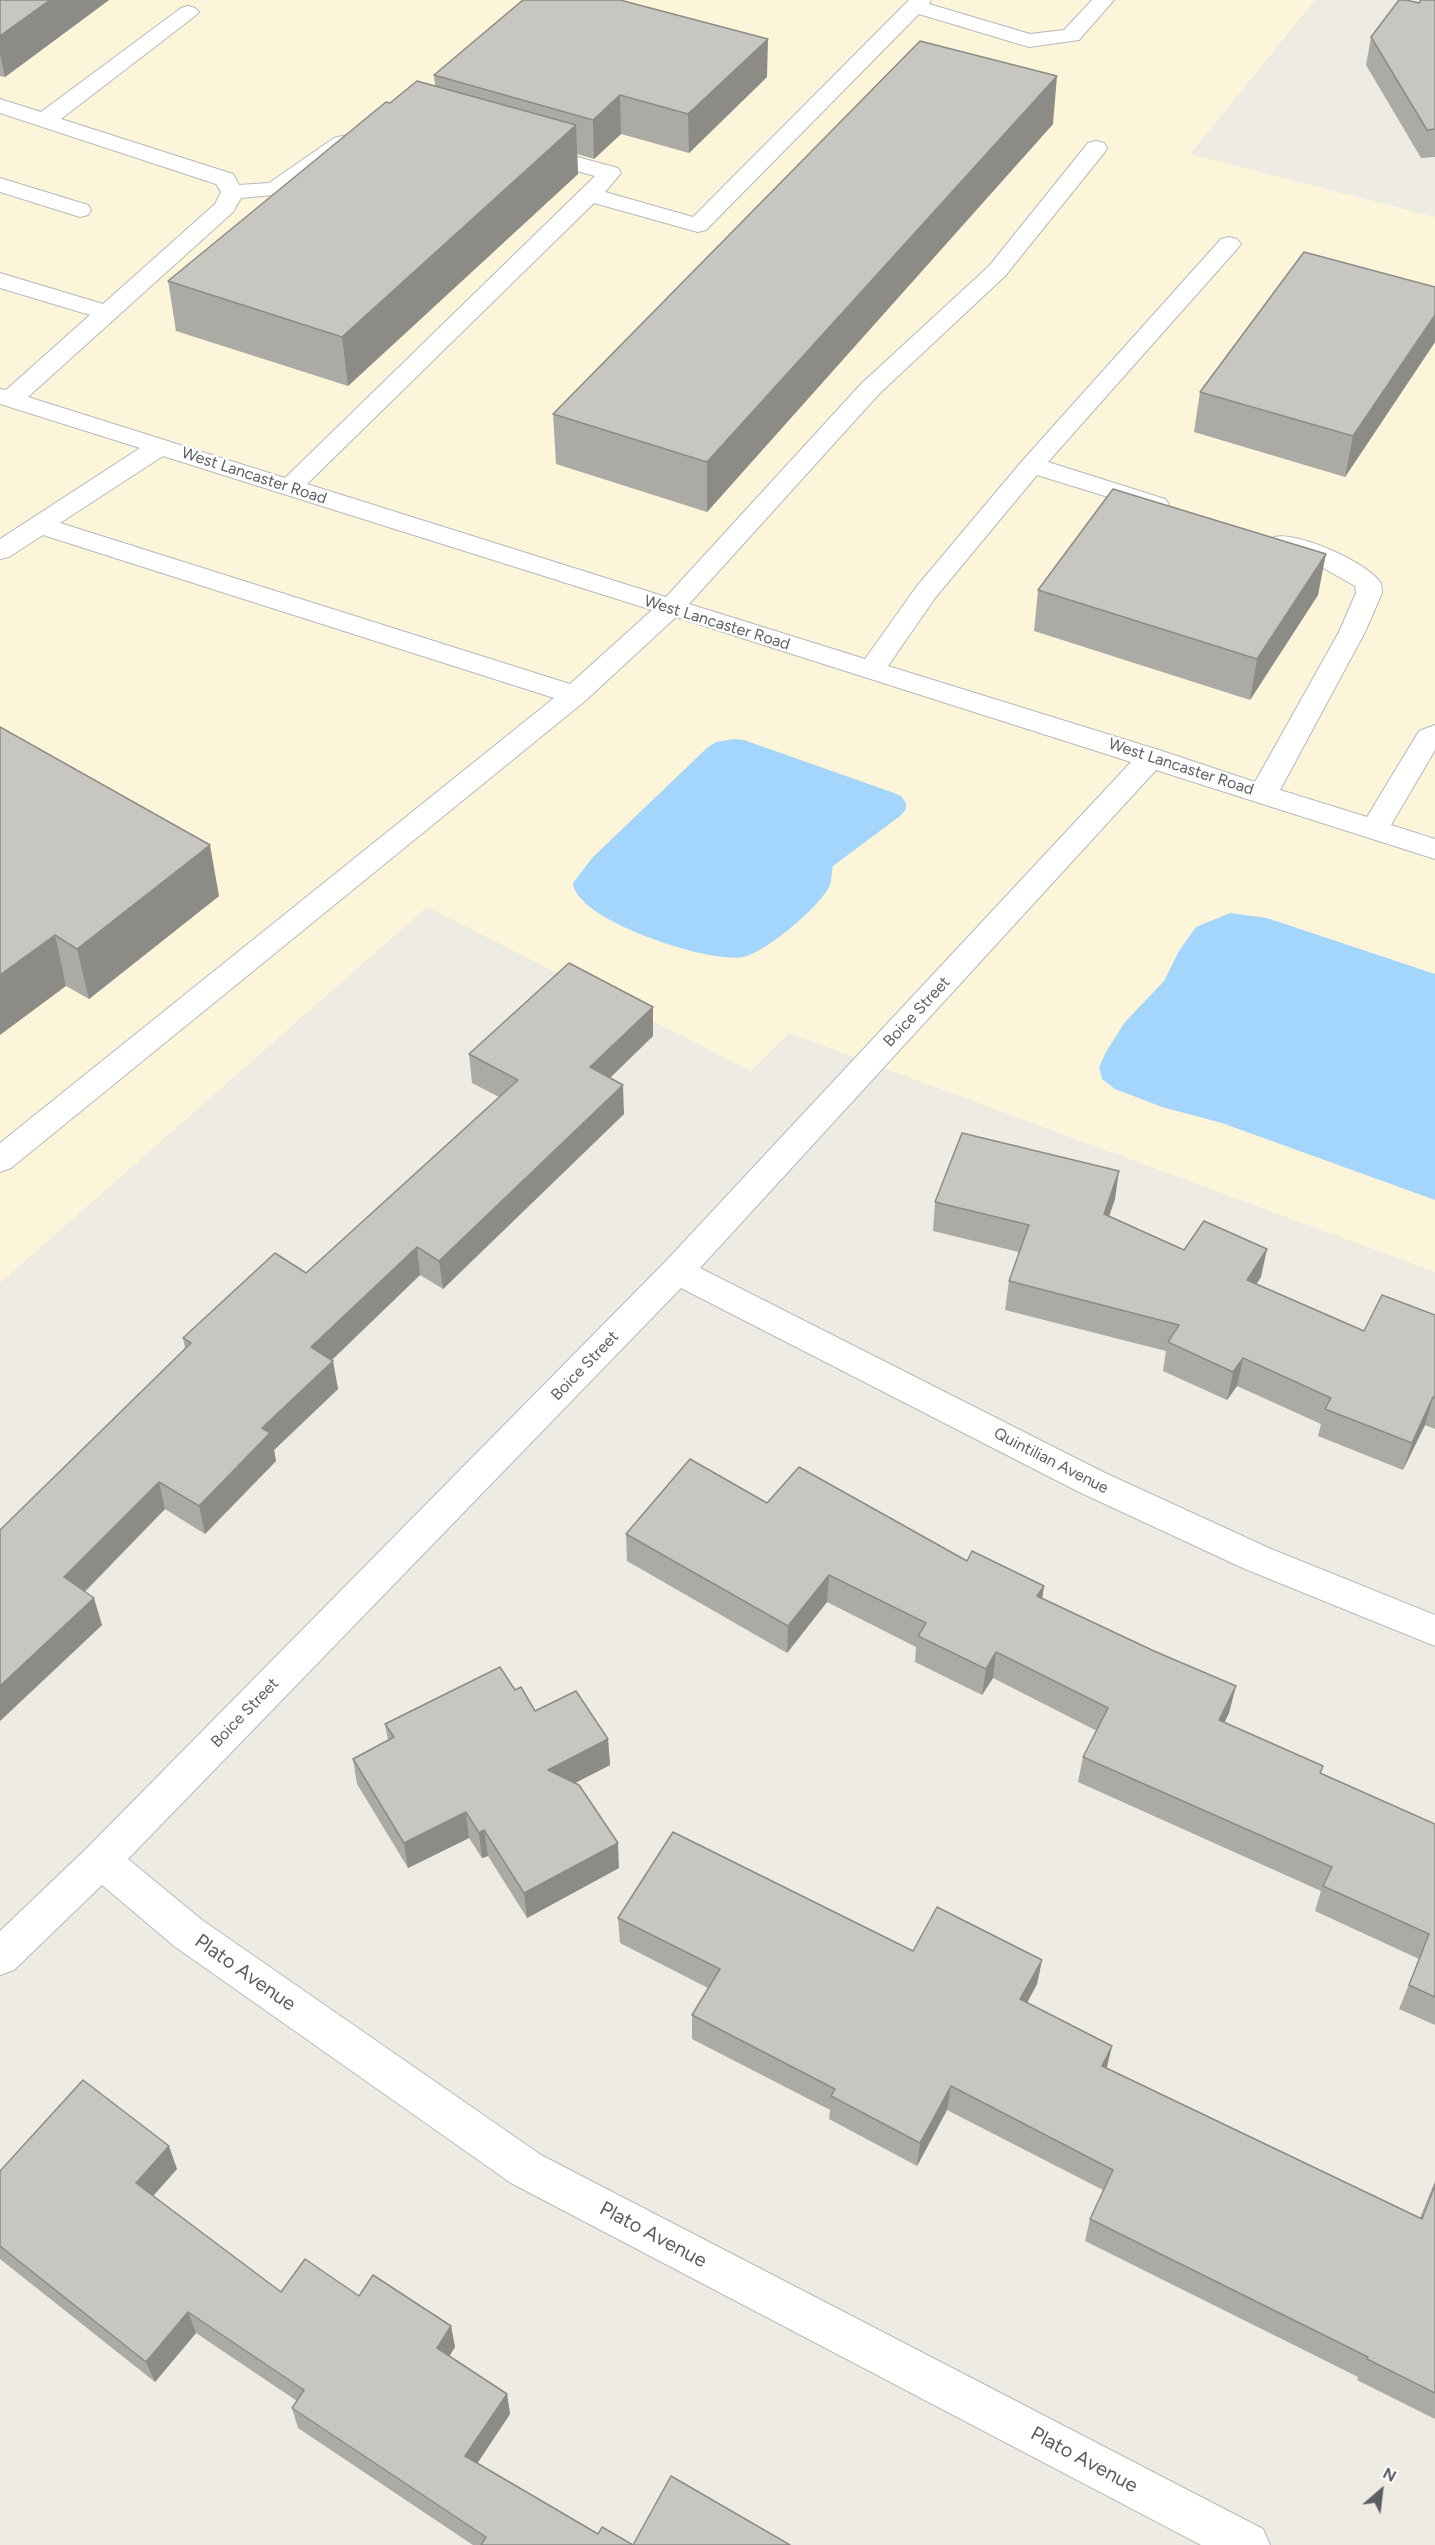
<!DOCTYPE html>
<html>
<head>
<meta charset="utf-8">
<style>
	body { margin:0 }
	#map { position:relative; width:1435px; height:2545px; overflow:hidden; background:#eeebe3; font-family:Figtree,sans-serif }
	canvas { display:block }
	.north { position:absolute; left:1351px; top:2461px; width:60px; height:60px; -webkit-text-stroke:4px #fff; paint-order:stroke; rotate:28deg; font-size:16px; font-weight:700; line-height:24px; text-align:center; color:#5b5f63 }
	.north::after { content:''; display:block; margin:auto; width:21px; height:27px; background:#5b5f63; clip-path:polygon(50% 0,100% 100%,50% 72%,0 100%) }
</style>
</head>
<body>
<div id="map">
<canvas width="1435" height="2545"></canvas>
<div class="north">N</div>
</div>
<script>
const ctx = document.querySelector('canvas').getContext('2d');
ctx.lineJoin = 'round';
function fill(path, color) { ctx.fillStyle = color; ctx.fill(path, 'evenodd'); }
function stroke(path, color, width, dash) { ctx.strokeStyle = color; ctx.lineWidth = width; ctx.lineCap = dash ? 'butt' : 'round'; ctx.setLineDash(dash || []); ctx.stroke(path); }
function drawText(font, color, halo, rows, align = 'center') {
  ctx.font = font + ' Figtree,sans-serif'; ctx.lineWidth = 5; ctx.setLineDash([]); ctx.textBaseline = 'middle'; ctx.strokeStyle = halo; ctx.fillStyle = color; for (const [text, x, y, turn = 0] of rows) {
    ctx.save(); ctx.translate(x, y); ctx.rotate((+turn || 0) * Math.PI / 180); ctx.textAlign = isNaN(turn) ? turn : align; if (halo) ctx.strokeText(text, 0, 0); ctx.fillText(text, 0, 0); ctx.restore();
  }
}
fill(new Path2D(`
	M0,0H1315L1190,154L1435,217V1272L789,1033L751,1071L427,907L0,1283Z`), '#fdf5d9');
fill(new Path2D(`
	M733,739L744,740L894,793L901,796L906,803V809L900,816L833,866C831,872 832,879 830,885C821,906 765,953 743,957C710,964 575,920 573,883L592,858L708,747L716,742Z
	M1230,913L1267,918L1435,974V1200L1222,1123L1162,1107L1115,1089L1102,1079L1099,1067L1106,1052L1125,1022L1164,981L1179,951L1196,927Z`), '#a4d5fc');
const minor = new Path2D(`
	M909,0H931L929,4L1030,34L1064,30L1092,0H1114L1079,40L1029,47L919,14L706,230L698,232L594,203L307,484L666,597L861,384L989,266L1088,143L1096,141L1104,143L1107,148L1104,153L1005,276L879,394L689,604L865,659L917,586L1023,460L1221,239L1229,237L1237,239L1241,244L1237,249L1048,462L1165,499L1169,504L1165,509L1156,512L1147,509L1037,475L935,598L888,666L1162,751L1255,782L1339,632L1356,593L1355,586L1318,565L1274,549L1270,543L1274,537C1297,531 1367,562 1381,583L1382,593L1365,632L1280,790L1367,817L1419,731L1435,725V750L1391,825L1435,839V859L1156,770L700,1268L1103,1472L1271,1549L1435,1615V1646L1245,1569L1079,1492L681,1288L128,1859L202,1920L541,2155L1263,2529L1270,2545H1201L511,2183L174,1946L102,1885L14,1970L0,1975V1931L87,1848L665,1262L1131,762L676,617L585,701L11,1168L0,1172V1143L554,698L43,535L9,557L0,559V539L140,448L0,404V389L6,390L90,315L0,288V273L103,304L215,204L221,192L216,184L0,113V99L41,112L181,8L188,6L195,8L199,12L195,16L61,119L233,174L239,185L269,183L334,138L342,136L350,138L353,143L350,148L283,194L241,198L233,212L28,397L285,478L595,176L525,157L522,152L525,147L533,145L618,168L621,173L605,192L693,217ZM163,456L652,610L570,684L60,523Z
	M0,178L88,205L91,210L88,215L80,217L0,192Z`);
stroke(minor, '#b6b9bd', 2);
fill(minor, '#fff');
fill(new Path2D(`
	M0,0H109L5,77L0,76Z
	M1435,0V157L1421,158L1366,65L1371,37L1419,3Z
	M434,75L767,77L689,153L621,134L594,159L577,154L578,174L348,386L176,331L168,281L390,103L435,86Z
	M1053,124L707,512L556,464L553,414Z
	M1435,287V342L1345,477L1194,432L1200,392Z
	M1038,590L1318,595L1250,700L1034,631Z
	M0,727L219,896L89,999L66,986Z
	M653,1007V1036L610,1078L624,1114L443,1289L420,1275L332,1360L338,1389L274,1450L276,1461L205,1534L165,1509L85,1592L102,1625L0,1721L185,1348L183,1338L306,1273L499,1097L472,1083L469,1054Z
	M1115,1199L1109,1216L1184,1250L1261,1277L1256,1284L1364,1331L1435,1315V1429L1425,1425L1403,1470L1318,1436L1321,1424L1237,1386L1227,1400L1163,1371L1166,1351L1005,1310L1009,1281L1019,1252L933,1231L935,1202Z
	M767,1503L967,1561L1044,1586L1042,1598L1229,1713L1224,1723L1321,1773L1435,1824V2025L1399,2009L1419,1959L1315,1911L1321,1891L1078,1782L1083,1757L1097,1731L993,1678L982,1695L915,1662L916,1647L827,1602L787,1653L627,1561L626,1534Z
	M515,1690L535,1711L608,1739L610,1765L575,1783L619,1868L527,1918L488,1856L482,1858L469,1838L408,1868L357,1784L353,1759L388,1740L385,1724Z
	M618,1918L913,1951L1042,1960L1037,1984L1027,2003L1112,2046L1107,2068L1420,2218L1435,2181V2419L1357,2380L1358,2377L1085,2241L1090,2219L1103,2190L947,2110L917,2166L829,2119L830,2110L692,2039V2015L708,1988L620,1943Z
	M177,2169L153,2196L281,2292L359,2296L451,2326L455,2347L449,2357L507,2394L510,2414L477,2463L598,2534L633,2545H790H473L298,2428L292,2408L297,2401L196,2333L155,2382L0,2259V2171Z`), '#acaaa5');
fill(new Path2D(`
	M50,0H109L5,77L0,54V36Z
	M768,39L767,77L689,153L688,114Z
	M1057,76L1053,124L707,512V462Z
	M620,95L621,134L594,159L593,120Z
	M576,125L578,174L348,386L342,337Z
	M1435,315V342L1345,477L1353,436Z
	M1326,554L1318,595L1250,700L1257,659Z
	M210,845L219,896L89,999L77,949Z
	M55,935L66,986L0,1035V975Z
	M653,1007V1036L591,1096L590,1067Z
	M623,1085L624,1114L443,1289L439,1261Z
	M1119,1171L1115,1199L1100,1243L1104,1214Z
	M417,1247L420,1275L316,1375L311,1347Z
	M1267,1249L1261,1277L1241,1308L1247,1280Z
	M1243,1358L1237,1386L1227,1400L1233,1372Z
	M333,1361L338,1389L274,1450L276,1461L205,1534L199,1506L262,1428Z
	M1433,1397L1425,1425L1403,1470L1412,1443Z
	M159,1482L165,1509L72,1604L64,1577Z
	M829,1575L827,1602L787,1653L788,1626Z
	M1044,1586L1040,1613L1037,1596Z
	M94,1598L102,1625L0,1721V1686Z
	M996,1652L993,1678L982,1695L986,1669Z
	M1236,1686L1229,1713L1213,1746L1219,1720Z
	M608,1739L610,1765L550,1796L548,1770Z
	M466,1812L469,1838L408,1868L404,1843Z
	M484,1830L488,1856L482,1858L479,1833Z
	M618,1843L619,1868L527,1918L524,1893Z
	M1042,1960L1037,1984L1016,2023L1020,1999Z
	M1112,2046L1106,2069L1102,2066Z
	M951,2086L947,2110L917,2166L920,2143Z
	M169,2146L177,2169L145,2205L136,2183Z
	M188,2312L196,2333L155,2382L146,2362Z
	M451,2326L455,2347L441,2369L437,2348Z
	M507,2394L510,2414L469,2476L465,2456Z`), '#8c8b86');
const building = new Path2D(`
	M0,0H50L0,36Z
	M523,0H620L768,39L688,114L620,95L593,120L434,75Z
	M1399,0H1406L1419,3L1421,0H1435V129L1427,130L1371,37Z
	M920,41L1057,76L707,462L553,414Z
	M417,81L576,125L342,337L168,281L386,102L390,103Z
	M1304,252L1435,287V315L1353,436L1200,392Z
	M1113,489L1326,554L1257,659L1038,590Z
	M0,727L210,845L77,949L55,935L0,975Z
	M569,963L653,1007L590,1067L623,1085L439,1261L417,1247L311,1347L333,1361L262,1428L270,1433L199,1506L159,1482L64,1577L94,1598L0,1686V1530L191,1343L183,1338L275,1253L306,1273L518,1080L469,1054Z
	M962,1133L1119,1171L1104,1214L1184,1250L1204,1221L1267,1249L1247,1280L1364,1331L1382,1295L1435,1315V1398L1433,1397L1412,1443L1325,1409L1331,1398L1243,1358L1233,1372L1168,1342L1179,1325L1009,1281L1029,1225L935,1202Z
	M690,1459L767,1503L799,1467L967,1561L972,1551L1044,1586L1037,1596L1154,1651L1236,1686L1219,1720L1323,1766L1320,1773L1435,1824V1997L1409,1985L1429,1934L1323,1886L1332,1867L1083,1757L1108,1708L996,1652L986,1669L918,1636L926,1623L829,1575L788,1626L626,1534Z
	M500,1667L515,1690L521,1687L535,1711L576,1691L608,1739L548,1770L579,1785L618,1843L524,1893L484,1830L479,1833L466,1812L404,1843L353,1759L394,1737L385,1724Z
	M673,1832L913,1951L937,1907L1042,1960L1020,1999L1112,2046L1102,2066L1422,2219L1435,2185V2393L1367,2359L1368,2357L1090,2219L1113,2170L951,2086L920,2143L831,2096L835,2089L692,2015L720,1969L618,1918Z
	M83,2080L169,2146L136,2183L281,2292L305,2259L359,2296L373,2275L451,2326L437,2348L507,2394L465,2456L598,2534L602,2527L633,2545L671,2476L790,2545H481L486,2537L292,2408L304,2390L188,2312L146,2362L0,2246V2171Z`);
fill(building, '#c8c6c0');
stroke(building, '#8c8b86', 1.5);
drawText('16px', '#5b5f63', '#fff', [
	["West Lancaster Road",254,476,18],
	["West Lancaster Road",717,623,17],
	["West Lancaster Road",1181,767,18],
	["Boice Street",917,1012,-47],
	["Boice Street",585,1366,-46],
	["Quintilian Avenue",1051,1461,27],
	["Boice Street",245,1713,-46]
]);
drawText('20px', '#5b5f63', '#fff', [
	["Plato Avenue",245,1973,35],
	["Plato Avenue",653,2235,28],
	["Plato Avenue",1084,2460,28]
]);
</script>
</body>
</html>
